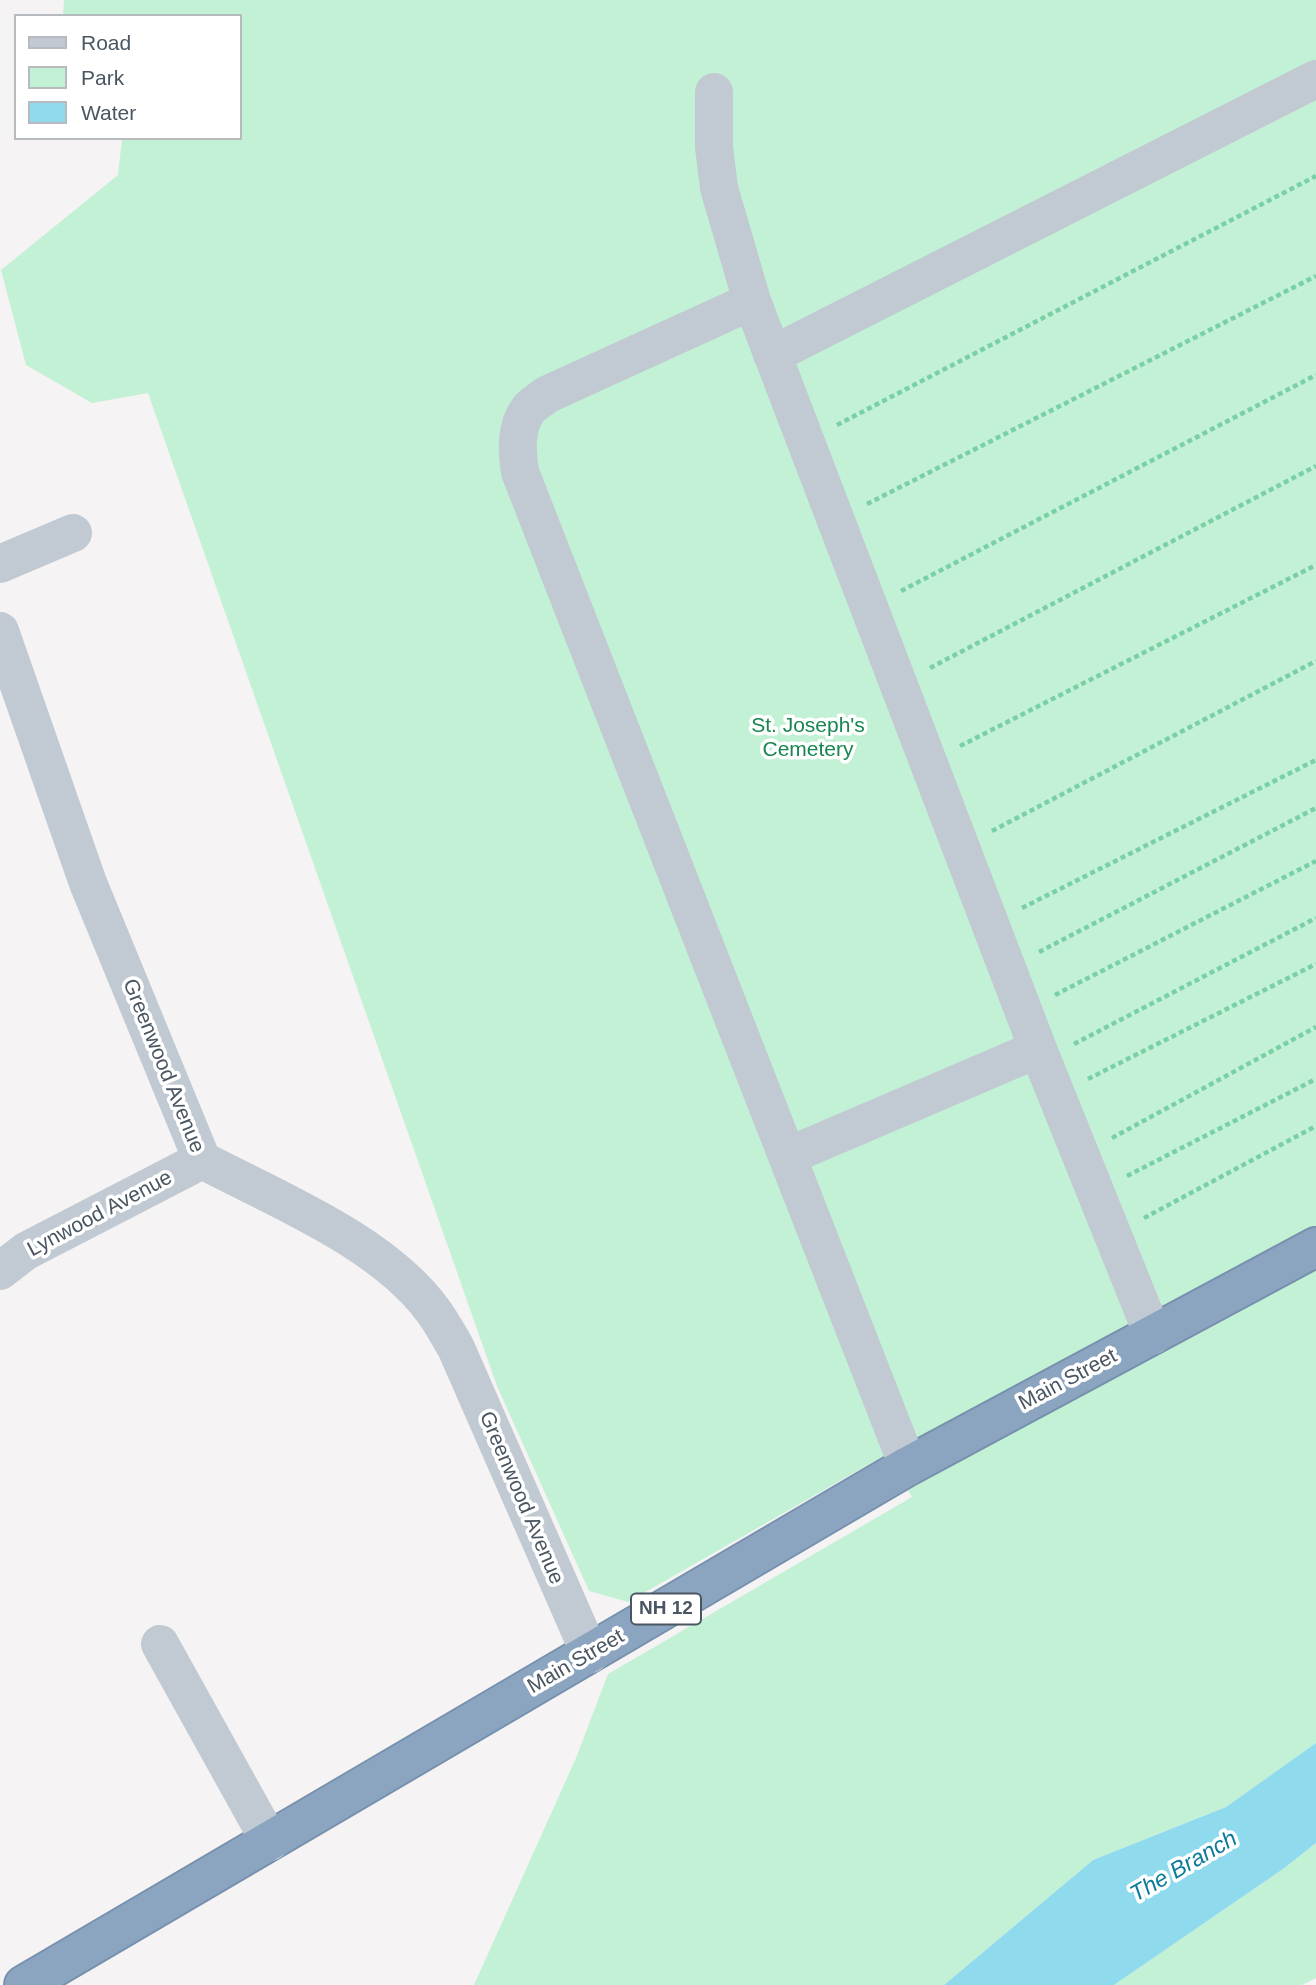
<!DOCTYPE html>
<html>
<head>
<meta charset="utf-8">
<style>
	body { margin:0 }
	#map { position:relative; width:1316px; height:1985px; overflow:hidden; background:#f5f3f3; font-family:Arial,sans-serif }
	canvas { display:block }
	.legend { position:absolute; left:14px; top:14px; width:228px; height:126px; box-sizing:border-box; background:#fff; border:2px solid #b7bbc0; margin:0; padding:9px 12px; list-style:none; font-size:21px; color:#4a5661 }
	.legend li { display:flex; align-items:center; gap:14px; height:35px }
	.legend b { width:35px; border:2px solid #b7bbc0 }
</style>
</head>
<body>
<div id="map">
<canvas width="1316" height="1985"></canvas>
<ul class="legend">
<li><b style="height:9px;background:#c1cad2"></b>Road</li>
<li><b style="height:19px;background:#c3f1d5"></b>Park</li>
<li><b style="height:19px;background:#90daee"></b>Water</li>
</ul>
</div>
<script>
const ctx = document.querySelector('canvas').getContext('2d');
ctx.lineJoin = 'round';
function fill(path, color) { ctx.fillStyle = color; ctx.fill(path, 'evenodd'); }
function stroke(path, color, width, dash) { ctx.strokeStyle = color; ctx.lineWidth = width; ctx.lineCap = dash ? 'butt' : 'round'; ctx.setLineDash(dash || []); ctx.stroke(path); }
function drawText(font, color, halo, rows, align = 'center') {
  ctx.font = font + ' Arial,sans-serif'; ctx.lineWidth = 7; ctx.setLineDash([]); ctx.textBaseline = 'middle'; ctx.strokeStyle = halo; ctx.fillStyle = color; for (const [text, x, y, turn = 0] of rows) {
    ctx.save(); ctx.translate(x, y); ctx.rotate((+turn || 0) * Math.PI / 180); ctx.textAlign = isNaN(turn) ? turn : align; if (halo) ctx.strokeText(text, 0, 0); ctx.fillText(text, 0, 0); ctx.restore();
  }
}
fill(new Path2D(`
	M64,0H1316V1743L1226,1807L1093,1860L944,1985H474L576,1758L608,1674L912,1497L887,1454L628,1602L589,1591L497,1386L148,393L92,403L26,365L1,270L118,175L122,138H240V16H63Z
	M1316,1843V1978L1302,1985H1114L1283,1869Z`), '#c3f1d5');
fill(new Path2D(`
	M1316,1743V1843L1283,1869L1114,1985H944L1093,1860L1226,1807Z`), '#90daee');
const highway = new Path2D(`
	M24,1985L908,1466L1316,1247`);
stroke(highway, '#7690ad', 42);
stroke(new Path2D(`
	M837,425L1316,176
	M867,504L1316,276
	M901,591L1316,375
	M930,668L1316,466
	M960,746L1316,565
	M992,831L1316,661
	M1022,908L1316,760
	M1039,952L1316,808
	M1055,995L1316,861
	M1074,1044L1316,918
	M1088,1079L1316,964
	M1112,1138L1316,1027
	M1127,1176L1316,1079
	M1144,1218L1316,1126`), '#7ad0a6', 4.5, [5, 3.5]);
stroke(new Path2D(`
	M714,92V147L719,188L752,301
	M772,355L1316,79
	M0,564L73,533
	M0,631L88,883L202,1160C276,1199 384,1242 434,1312C442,1323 449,1336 456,1348L590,1654
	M788,1156L1038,1049
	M0,1271L26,1251L202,1160
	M908,1466L520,472C517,452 515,428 528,410C532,404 541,400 546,395L752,301L1038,1049L1153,1335
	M160,1644L270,1842`), '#c1cad2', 38);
stroke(highway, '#8ba5c1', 38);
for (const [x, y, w] of [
	[666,1609,70]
]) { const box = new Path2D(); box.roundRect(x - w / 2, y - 15.5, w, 31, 5); ctx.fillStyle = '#fff'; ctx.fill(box); stroke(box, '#4a5661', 2); }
drawText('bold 19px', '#4a5661', null, [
	["NH 12",666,1609]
]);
drawText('21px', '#17864f', '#fff', [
	["St. Joseph's",808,726],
	["Cemetery",808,750]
]);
drawText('21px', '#4a5661', '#fff', [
	["Greenwood Avenue",163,1066,68],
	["Lynwood Avenue",100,1214,-28],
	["Main Street",1068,1380,-28],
	["Greenwood Avenue",521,1498,67],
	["Main Street",576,1662,-30]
]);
drawText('italic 23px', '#0c7c9b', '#fff', [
	["The Branch",1184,1867,-30]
]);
</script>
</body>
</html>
